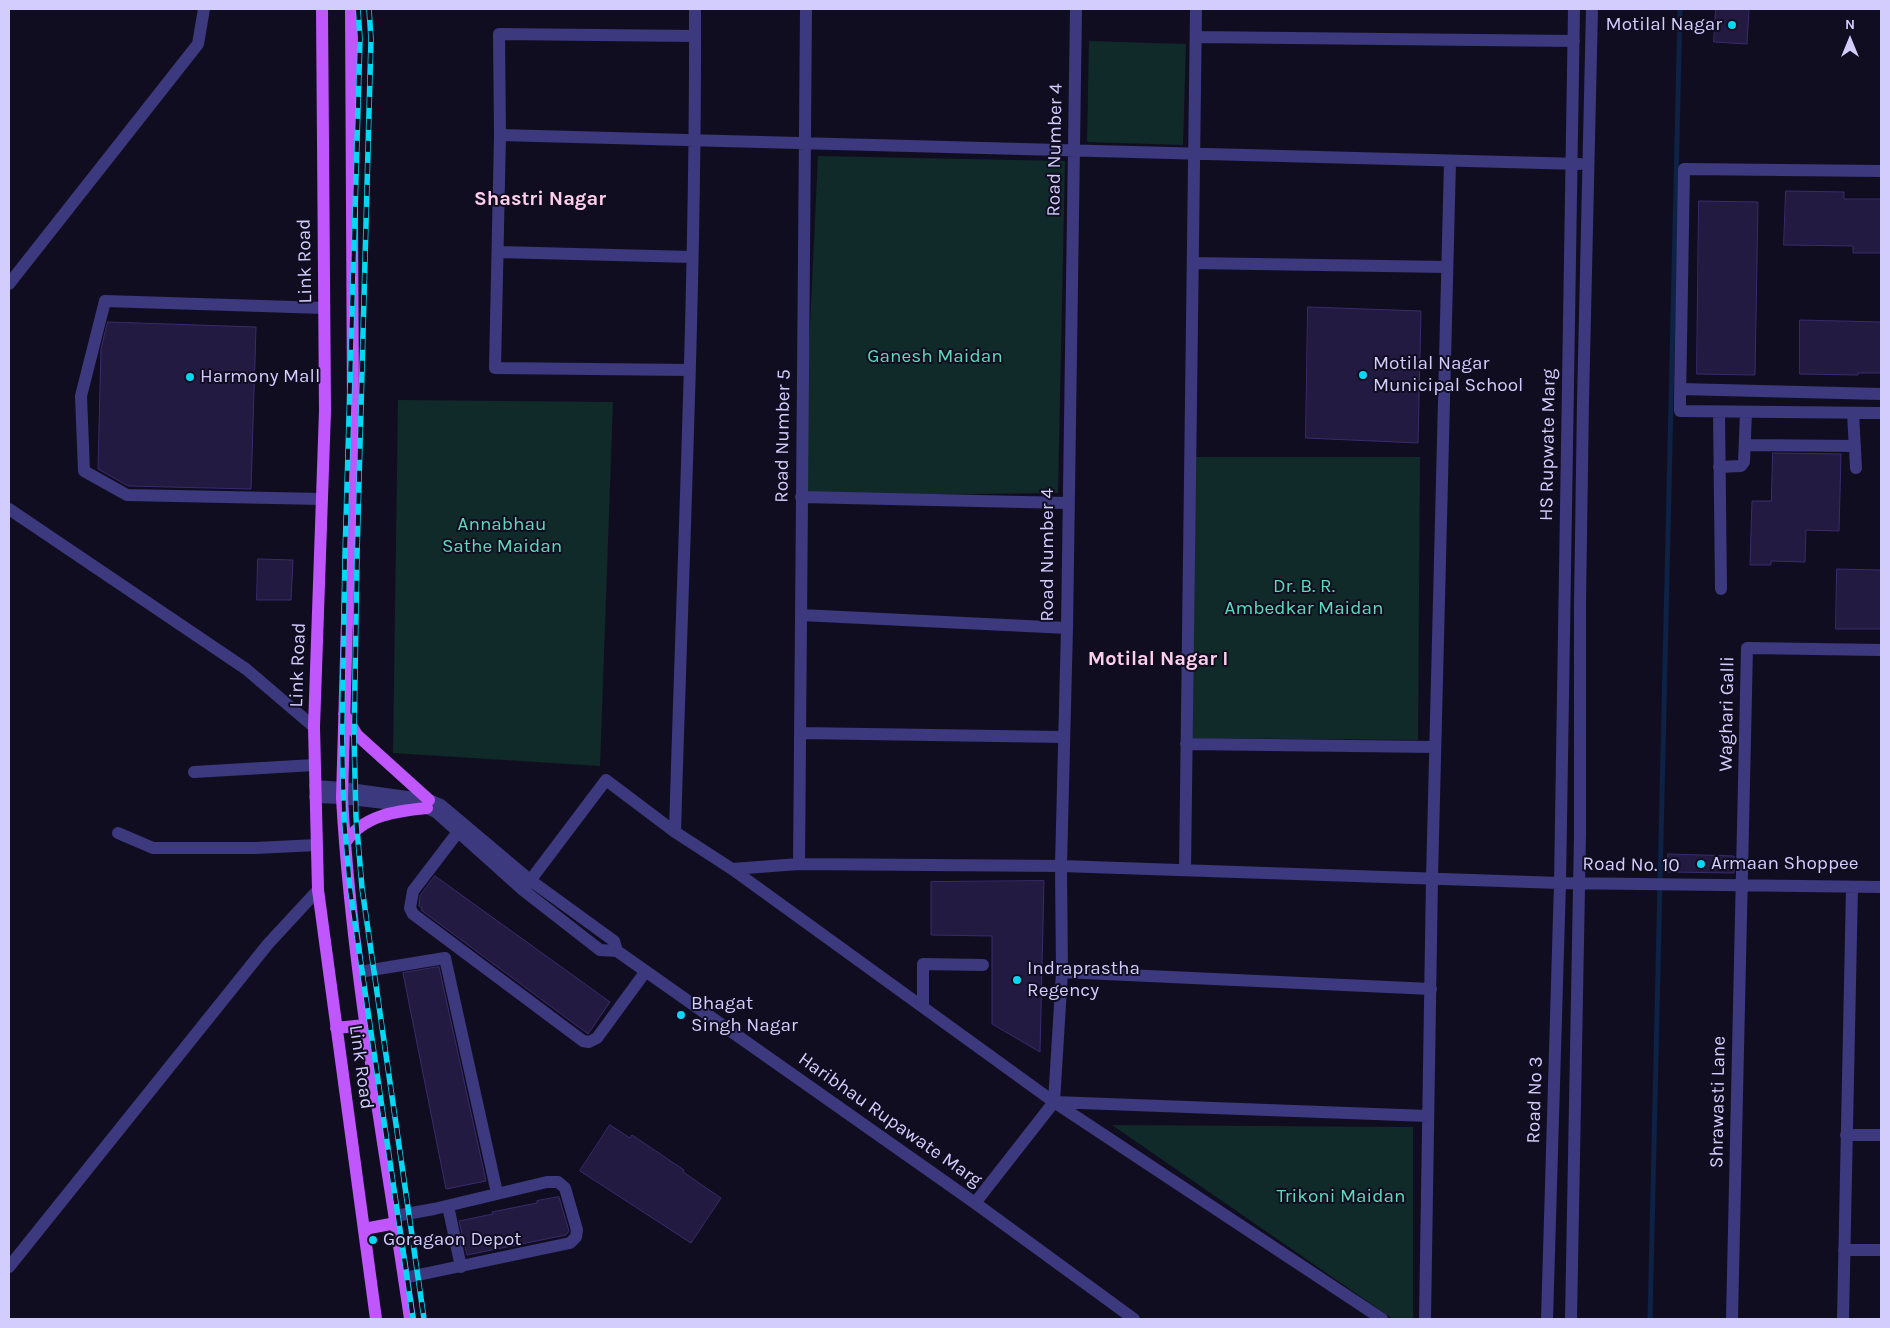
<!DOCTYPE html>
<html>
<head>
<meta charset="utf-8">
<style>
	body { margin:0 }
	#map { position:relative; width:1890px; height:1328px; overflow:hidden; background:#110d20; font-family:Karla,sans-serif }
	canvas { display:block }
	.frame { position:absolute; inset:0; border:10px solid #d3cdfe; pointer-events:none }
	.north { position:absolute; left:1825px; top:15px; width:50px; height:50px; -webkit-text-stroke:4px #110d20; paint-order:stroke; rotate:0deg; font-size:14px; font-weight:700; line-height:20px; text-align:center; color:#d3cdfe }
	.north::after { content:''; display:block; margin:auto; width:18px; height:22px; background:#d3cdfe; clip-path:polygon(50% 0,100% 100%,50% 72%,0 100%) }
</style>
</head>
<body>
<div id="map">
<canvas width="1890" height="1328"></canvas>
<div class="frame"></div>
<div class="north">N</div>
</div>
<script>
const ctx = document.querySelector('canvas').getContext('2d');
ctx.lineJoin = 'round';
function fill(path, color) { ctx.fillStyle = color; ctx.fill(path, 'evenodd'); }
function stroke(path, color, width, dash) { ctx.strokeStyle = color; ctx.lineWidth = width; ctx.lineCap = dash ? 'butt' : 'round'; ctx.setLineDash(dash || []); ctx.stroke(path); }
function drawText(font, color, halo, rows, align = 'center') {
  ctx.font = font + ' Karla,sans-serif'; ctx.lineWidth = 4; ctx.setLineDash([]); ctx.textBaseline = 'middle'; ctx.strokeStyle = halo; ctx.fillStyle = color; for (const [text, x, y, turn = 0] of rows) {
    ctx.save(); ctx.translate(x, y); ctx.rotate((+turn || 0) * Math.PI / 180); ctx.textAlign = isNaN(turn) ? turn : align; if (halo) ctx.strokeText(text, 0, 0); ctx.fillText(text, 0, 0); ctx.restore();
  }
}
fill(new Path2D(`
	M1089,41L1186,44L1183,145L1087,142Z
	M818,156L1065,161L1058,493L802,496Z
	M398,400L613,402L600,766L393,753Z
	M1190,457H1420L1418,740L1187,738Z
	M1112,1125L1413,1127V1319H1393Z`), '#102a29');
stroke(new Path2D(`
	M1650,1319L1680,9`), '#0d2244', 5);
const building = new Path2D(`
	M1716,9H1749L1747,44L1714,42Z
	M1786,191L1844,192V199H1881V253H1853V246L1784,245Z
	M1699,201L1758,202L1755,375L1697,374Z
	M1308,307L1421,311L1418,443L1306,438Z
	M1800,320L1881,322V373H1858V375L1800,374Z
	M108,322L256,327L251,489L128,486L98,469L101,349Z
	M1773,453L1841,454L1839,531L1806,530L1805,562L1771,561V565H1750L1752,501H1771Z
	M258,559L293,560L291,600H257Z
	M1837,569L1881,570V629H1836Z
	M1668,854L1734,856V873L1668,872Z
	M435,876L610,1002L588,1034L421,910L422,908L419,906L420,896Z
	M1044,881L1040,1052L992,1024V936L931,935V882Z
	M439,967L486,1181L446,1189L403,973Z
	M610,1125L630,1138L632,1135L684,1170L683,1172L721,1198L691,1243L580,1171Z
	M559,1197L569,1231L566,1235L467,1255L459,1221L493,1214L492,1212L537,1203V1201Z`);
fill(building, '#221a41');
stroke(building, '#392c6c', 1);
stroke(new Path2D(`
	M1196,37L1574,41
	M500,135L1580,164
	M1881,171L1684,169L1680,400V411L1881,413
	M498,252L692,257
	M1193,263L1447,267
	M9,284L198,44L204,9
	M689,370L495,368L500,135L499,34L695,36
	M1680,389L1881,394
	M1719,412L1721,589
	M1853,413L1856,468
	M1746,445L1855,446
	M1719,467L1741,466L1744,462L1746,412
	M801,497L1067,503
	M322,499L127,495L84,471L81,396L105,301L324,308
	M9,509L246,669L314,727
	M801,615L1067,628
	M800,733L1063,737
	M1186,744L1435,747
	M194,772L314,765
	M315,786L342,788L429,800L441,805L530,880L614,941L617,951
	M315,797L342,798L427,808L436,812L523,890L600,950L617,951L975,1203L1134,1319
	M458,832L413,891L410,908L413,914L583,1041L589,1042L597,1038L646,971
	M675,832C683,557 696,283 695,9
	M118,833L153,848H255L317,845
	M799,864L806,9
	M732,869L799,864L1061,866L1560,883L1881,887
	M1185,870L1196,9
	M523,890L606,780L675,832L732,869L1054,1102L1382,1319
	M359,972L445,958L497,1193
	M1062,972L1431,989
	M923,1007V964L983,965
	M1054,1102L1062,972L1061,866L1067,628L1076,9
	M1054,1102L1428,1116
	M1846,1135H1881
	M975,1203L1054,1102
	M448,1206L461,1267
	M395,1216L434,1209L547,1182H558L565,1188L577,1230L576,1237L570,1243L404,1278
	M1844,1250H1881
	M9,1267L268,944L318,890
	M1425,1319L1432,878L1450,161
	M1547,1319L1560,883L1574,9
	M1571,1319L1580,834V603L1583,402L1592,9
	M1732,1319L1747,648L1881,650
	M1843,1319L1852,887`), '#3c397e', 12);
stroke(new Path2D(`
	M322,9L325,411L314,727L318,890L376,1319
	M351,9L353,409L342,798C352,973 385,1146 410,1319
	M344,714L357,735L429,800
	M345,843C363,815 396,811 427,808
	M336,1028L365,1025
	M364,1229L396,1223`), '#c057fc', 12);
const rail = new Path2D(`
	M358,9L360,39L345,555L342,738L344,818L350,889L413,1319
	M369,9L371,39L357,555L354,738L356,817L362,888L424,1319`);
stroke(rail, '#05d8f3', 5.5);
stroke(rail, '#110d20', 4, [11]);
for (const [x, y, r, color] of [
	[1732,25,5,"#05d8f3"],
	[1363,375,5,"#05d8f3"],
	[190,377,5,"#05d8f3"],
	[1701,864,5,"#05d8f3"],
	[1017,980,5,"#05d8f3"],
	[681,1015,5,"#05d8f3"],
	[373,1240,5,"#05d8f3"]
]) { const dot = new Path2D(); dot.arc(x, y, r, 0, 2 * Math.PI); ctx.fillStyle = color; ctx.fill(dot); stroke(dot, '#110d20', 2); }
drawText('19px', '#d3cdfe', '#110d20', [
	["Motilal Nagar",1722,25,"right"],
	["Motilal Nagar",1373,364],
	["Municipal School",1373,386],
	["Harmony Mall",200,377],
	["Armaan Shoppee",1711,864],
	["Indraprastha",1027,969],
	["Regency",1027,991],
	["Bhagat",691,1004],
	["Singh Nagar",691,1026],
	["Goragaon Depot",383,1240]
], 'left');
drawText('19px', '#d3cdfe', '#110d20', [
	["Road Number 4",1055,150,-89],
	["Link Road",305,261,-91],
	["Road Number 5",783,436,-89],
	["HS Rupwate Marg",1548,445,-89],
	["Road Number 4",1048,555,-90],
	["Link Road",298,665,-88],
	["Waghari Galli",1727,714,-89],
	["Road No. 10",1631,865,1],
	["Link Road",361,1067,82],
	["Road No 3",1535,1100,-88],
	["Shrawasti Lane",1718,1102,-89],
	["Haribhau Rupawate Marg",890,1120,35]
]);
drawText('19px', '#5bdcbd', '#110d20', [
	["Ganesh Maidan",935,357],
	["Annabhau",502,525],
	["Sathe Maidan",502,547],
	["Dr. B. R.",1304,587],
	["Ambedkar Maidan",1304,609],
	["Trikoni Maidan",1341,1197]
]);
drawText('bold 20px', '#fecfed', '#110d20', [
	["Shastri Nagar",540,199],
	["Motilal Nagar I",1158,659]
]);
</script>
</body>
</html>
